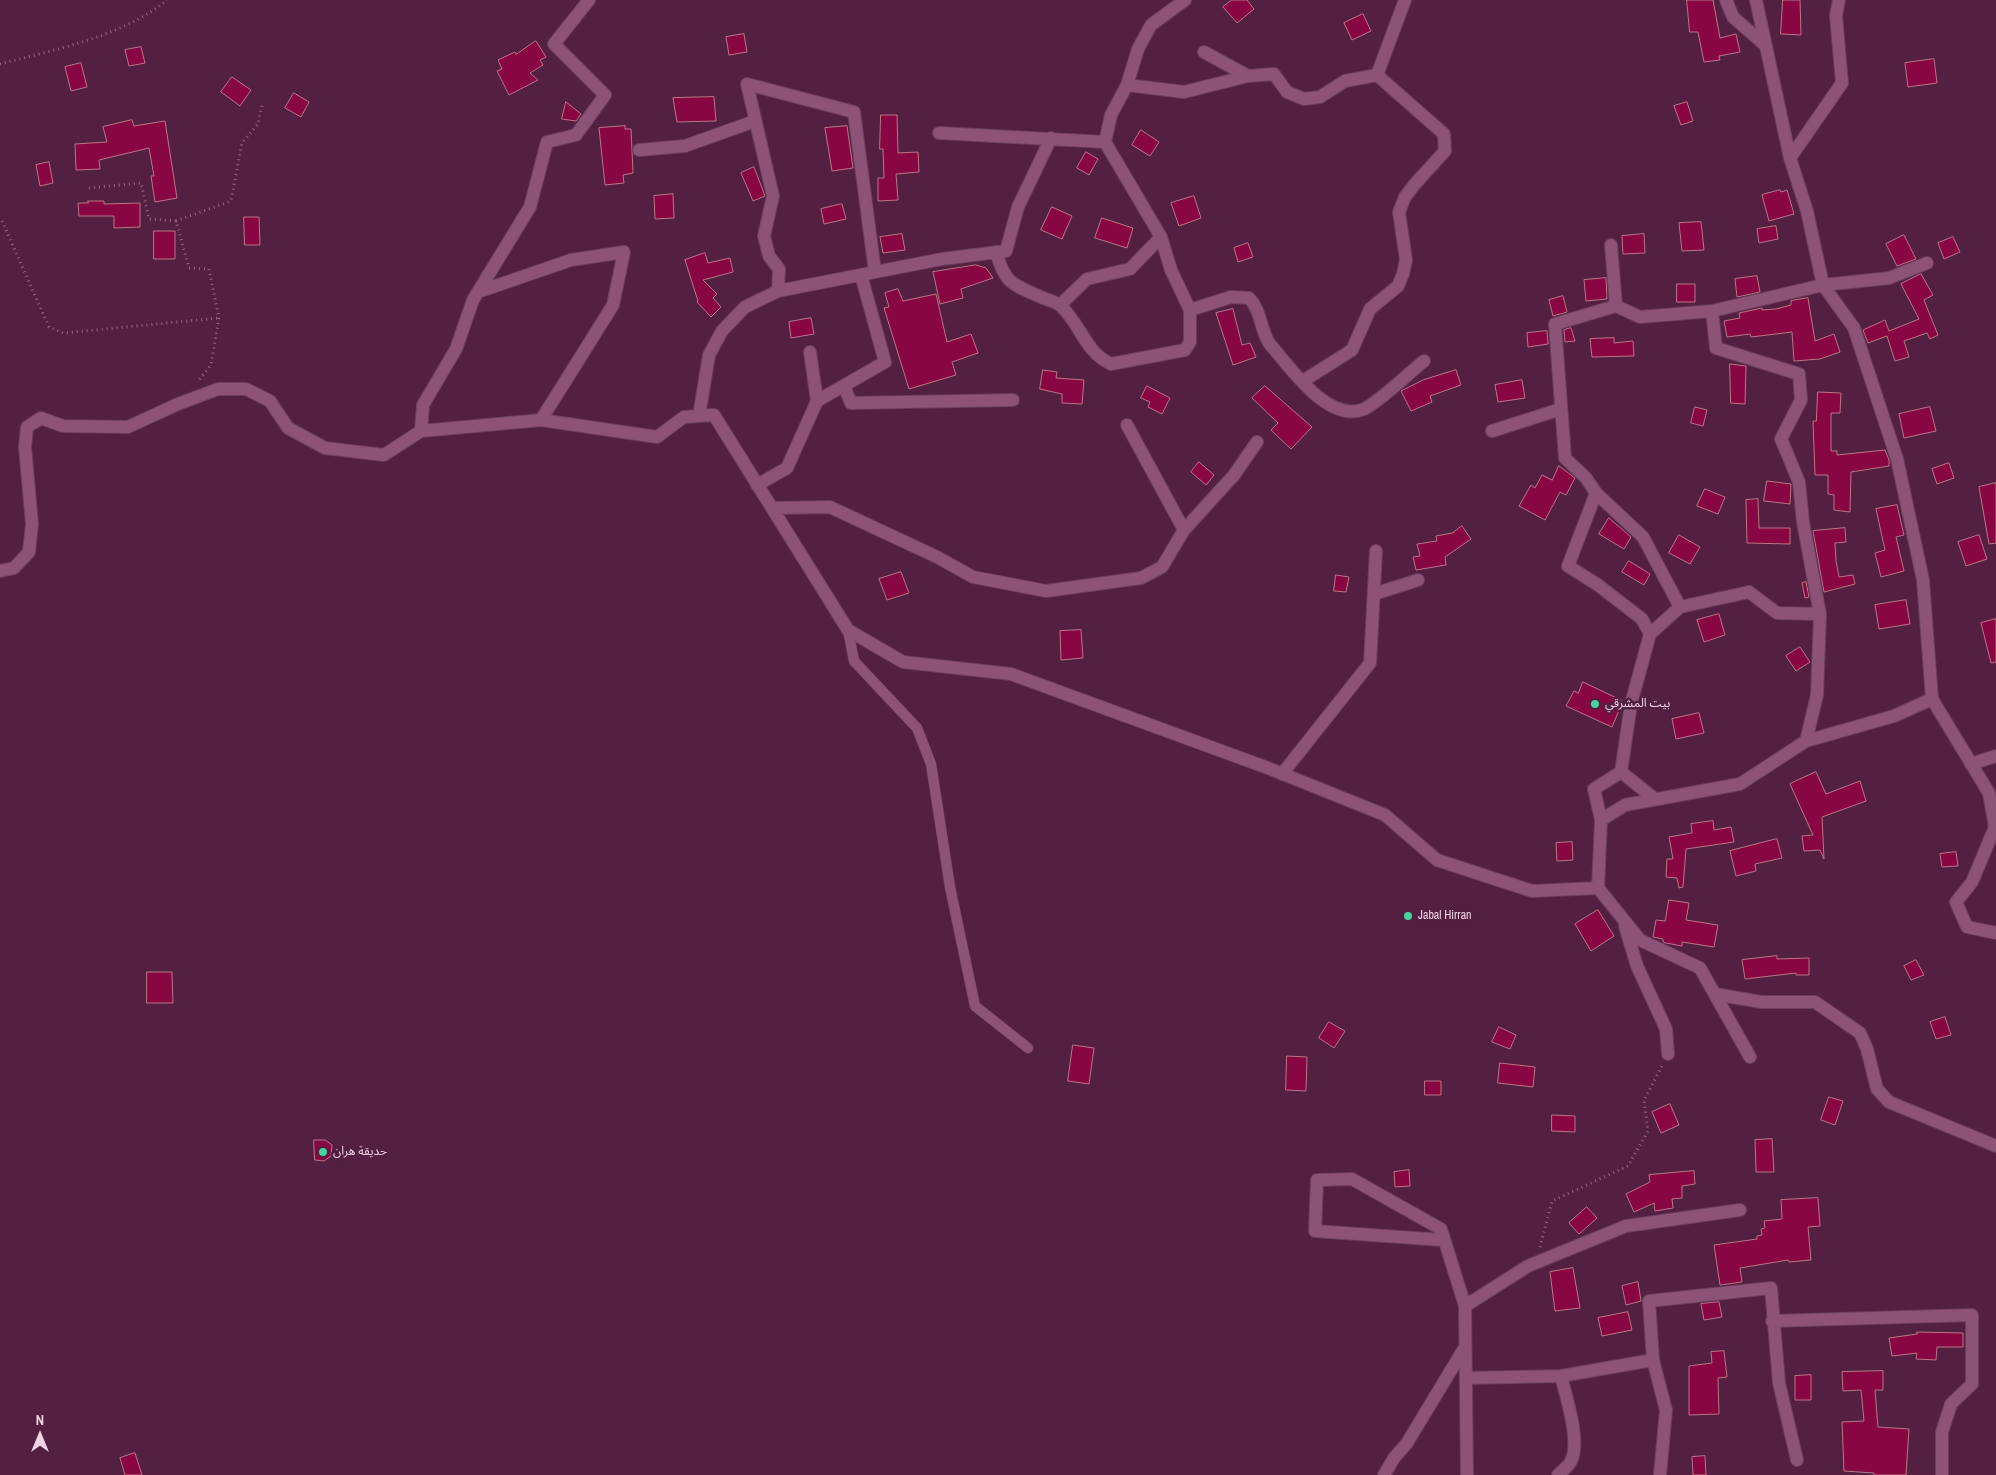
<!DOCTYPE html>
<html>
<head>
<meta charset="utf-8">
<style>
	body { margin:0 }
	#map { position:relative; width:1996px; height:1475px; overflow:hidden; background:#532042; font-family:"Archivo Narrow",sans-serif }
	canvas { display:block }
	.north { position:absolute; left:15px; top:1410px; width:50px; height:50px; -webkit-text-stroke:4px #532042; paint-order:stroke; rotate:0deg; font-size:14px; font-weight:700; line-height:20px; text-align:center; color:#f3d2e5 }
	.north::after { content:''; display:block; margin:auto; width:18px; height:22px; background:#f3d2e5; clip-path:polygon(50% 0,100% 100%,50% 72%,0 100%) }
</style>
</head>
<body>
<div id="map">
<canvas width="1996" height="1475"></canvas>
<div class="north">N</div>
</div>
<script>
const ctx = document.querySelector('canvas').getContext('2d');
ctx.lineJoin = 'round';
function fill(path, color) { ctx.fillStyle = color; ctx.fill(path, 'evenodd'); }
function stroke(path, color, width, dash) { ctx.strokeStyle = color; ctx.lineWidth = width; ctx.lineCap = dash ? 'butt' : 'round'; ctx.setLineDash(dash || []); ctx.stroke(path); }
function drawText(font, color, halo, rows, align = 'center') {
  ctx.font = font + ' "Archivo Narrow","Noto Sans Arabic",sans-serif'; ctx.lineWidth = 5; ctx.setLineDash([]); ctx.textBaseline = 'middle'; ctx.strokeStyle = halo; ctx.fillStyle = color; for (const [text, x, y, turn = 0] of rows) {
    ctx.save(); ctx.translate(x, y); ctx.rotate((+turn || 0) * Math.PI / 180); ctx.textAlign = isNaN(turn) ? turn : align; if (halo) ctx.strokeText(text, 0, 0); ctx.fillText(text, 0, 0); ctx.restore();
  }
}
const building = new Path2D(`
	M1232,0H1247L1254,9L1237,23L1223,7Z
	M1687,0H1713L1720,38L1736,34L1740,52L1719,56L1720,60L1704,62L1698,32H1690Z
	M1783,0H1800L1801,35L1781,34Z
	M1363,14L1371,31L1352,40L1344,23Z
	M744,34L747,52L729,55L726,37Z
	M536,41L546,57L540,60L543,65L530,73L538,80L509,95L497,71L502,69L498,60L515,52L516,54Z
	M141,47L145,63L129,66L125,50Z
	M1934,59L1937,83L1908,87L1905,63Z
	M81,63L87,87L71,91L65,67Z
	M232,77L251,90L240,106L221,92Z
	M294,93L309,102L301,117L285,108Z
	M714,97L716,121L677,122L673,98Z
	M566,102L581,114L576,121L562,119Z
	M1687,102L1693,121L1681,125L1674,106Z
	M881,115H897L898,153L918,152L919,172L896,174L898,200L878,201V178H884L883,149H880Z
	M132,120L134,126L165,121L177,198L155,202L151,176H154L149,148L99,160L100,169L76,170L75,144L107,142L103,127Z
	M625,126V129H631L633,173L623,175L624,183L605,185L599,128Z
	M847,126L853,168L832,171L825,128Z
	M1141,130L1159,142L1150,156L1132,145Z
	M1086,152L1098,159L1089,175L1077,168Z
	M49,162L53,183L40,186L36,165Z
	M754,167L765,196L753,201L741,173Z
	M1780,190L1781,192L1787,190L1794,214L1769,221L1762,195Z
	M673,194L674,218L655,219L654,196Z
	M1194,196L1201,218L1179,226L1171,203Z
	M88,201H104V204L140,203V227L114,228V216H79L78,203H88Z
	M842,204L846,219L824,224L821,209Z
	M1052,207L1072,216L1062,239L1041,230Z
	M244,217H259L260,245H245Z
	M1102,218L1133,228L1127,248L1095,238Z
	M1701,222L1704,250L1682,251L1679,223Z
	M1776,226L1778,239L1759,243L1757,229Z
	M154,231H175V259H154Z
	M902,234L905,250L883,253L880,237Z
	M1644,234L1645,253L1623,254L1622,236Z
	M1904,235L1916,259L1897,266L1886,244Z
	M1953,237L1960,252L1944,259L1938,243Z
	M1248,243L1253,257L1238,262L1234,248Z
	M705,253L708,263L730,258L733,272L703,280L717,294L713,298L721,307L711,317L697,302L698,301L685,260Z
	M976,265L986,268L993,278L961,289L963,298L940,304L933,272Z
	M1921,274L1933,295L1924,300L1938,335L1930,339L1927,333L1904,341L1909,357L1895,361L1887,336L1868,343L1863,330L1885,320L1889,331L1919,319L1901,284Z
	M1757,276L1760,292L1737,297L1735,279Z
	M1606,278L1607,299L1586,301L1584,280Z
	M1677,284H1695V302H1677Z
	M898,289L903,301L936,294L947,342L971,334L978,353L952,362L956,375L909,389L884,308L889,307L885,293Z
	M1563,296L1567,312L1553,316L1549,300Z
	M1808,298L1815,341L1834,334L1840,352L1820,359L1794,361L1792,332L1751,337L1750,334L1727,337L1724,321L1740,318L1739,313L1762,308V310L1776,309L1791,305V301Z
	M1233,309L1242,345L1250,343L1256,357L1233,365L1216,313Z
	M811,318L814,334L791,338L789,322Z
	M1571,328L1575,341L1565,342L1564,330Z
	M1547,331L1548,344L1528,347L1527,333Z
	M1614,338V343L1633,341L1634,356L1592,357L1590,339Z
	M1730,364L1746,366L1745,404L1731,403Z
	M1043,370L1057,372L1056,378L1084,380L1082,404L1062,403V394L1040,389Z
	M1456,370L1461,385L1430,396L1432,402L1411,411L1401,391L1423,380Z
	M1522,380L1525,398L1498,402L1495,385Z
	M1147,386L1170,398L1162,414L1148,407L1150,402L1141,398Z
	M1265,386L1312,427L1291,449L1271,430L1278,423L1252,398Z
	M1818,392L1841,393L1840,413H1831V451H1837V455L1885,450L1889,460V466L1851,472L1850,512L1834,510V495L1828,494V475H1815L1813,421H1816Z
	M1695,407L1707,410L1703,426L1691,423Z
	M1930,407L1936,431L1904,438L1899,414Z
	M1199,462L1214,475L1206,485L1191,472Z
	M1949,463L1954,478L1937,484L1932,469Z
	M1559,466L1575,478L1566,495L1560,492L1545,520L1519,506L1531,485L1535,488L1542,475L1552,480Z
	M1767,481L1791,484L1790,504L1764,501Z
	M1996,483V543L1989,544L1979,487Z
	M1705,489L1725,497L1718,514L1697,506Z
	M1758,499L1759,528H1790V544L1747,543L1746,500Z
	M1897,505L1904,535L1896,537L1904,571L1881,577L1875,553L1885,550L1876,509Z
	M1609,518L1631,537L1624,549L1599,534Z
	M1462,526L1471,539L1445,557L1446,565L1416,570L1413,557L1420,556L1417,544L1437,541L1436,536L1452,533Z
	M1845,528L1846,542L1835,543L1836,561L1839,577L1853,575L1855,584L1824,592L1813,531Z
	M1679,535L1700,547L1690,564L1669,553Z
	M1979,535L1987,559L1966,566L1958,542Z
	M1629,561L1650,574L1644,585L1622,572Z
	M901,572L909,593L887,600L879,579Z
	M1336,575L1349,577L1346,592L1334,591Z
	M1806,582L1809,597L1805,598L1802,583Z
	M1906,600L1910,624L1879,629L1875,605Z
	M1719,614L1725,635L1704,642L1697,620Z
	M1996,619V662L1991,663L1981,623Z
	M1081,630L1083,658L1061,660L1060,631Z
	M1800,647L1810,662L1796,671L1786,656Z
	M1583,682L1623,701L1612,727L1566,706L1574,691L1578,693Z
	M1699,713L1704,733L1676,739L1672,719Z
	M1816,772L1826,794L1860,781L1866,801L1822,817L1824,859L1820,850L1804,851L1802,836L1813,835L1790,784Z
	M1713,821L1714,830L1731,827L1734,842L1686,849L1683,887L1679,888L1677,878L1666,877L1667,859H1673L1669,837L1692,833L1691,824Z
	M1777,839L1782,858L1755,864L1756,871L1736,876L1730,851Z
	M1572,842L1573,860L1557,861L1556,843Z
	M1956,852L1958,866L1942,867L1940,854Z
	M1669,900L1689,903L1686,920L1718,925L1714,947L1682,942V946L1666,943L1663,942V939L1653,937L1656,920L1665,921Z
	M1598,910L1614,936L1591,951L1575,924Z
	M1777,956V959L1809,958V975H1796V973L1745,979L1742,960Z
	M1916,960L1924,975L1911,980L1904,966Z
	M147,972H172L173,1003H147Z
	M1945,1017L1951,1035L1936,1039L1930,1022Z
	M1329,1022L1345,1031L1334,1048L1319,1038Z
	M1499,1027L1516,1035L1510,1049L1492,1042Z
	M1073,1045L1094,1048L1089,1084L1068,1081Z
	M1287,1056L1307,1057L1306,1091L1286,1090Z
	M1500,1063L1535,1067L1533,1087L1498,1083Z
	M1425,1081H1441V1095H1425Z
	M1829,1097L1843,1101L1835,1125L1821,1120Z
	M1670,1104L1679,1125L1661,1133L1652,1112Z
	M1552,1115L1575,1116V1132L1552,1131Z
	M1772,1139L1774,1172H1756L1755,1140Z
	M314,1140H325L332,1145L331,1156L324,1161L315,1160Z
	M1409,1170L1410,1186L1395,1187L1394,1172Z
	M1694,1171L1695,1184L1682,1186V1198L1672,1199L1673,1208L1655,1211L1654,1203L1634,1212L1626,1194L1650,1182L1649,1175Z
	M1818,1198L1820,1226L1808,1227L1811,1260L1789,1262L1788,1260L1740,1268L1742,1282L1720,1285L1714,1245L1757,1239V1236L1762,1235L1761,1229L1765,1228L1764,1221L1782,1219L1781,1200Z
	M1587,1207L1597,1218L1579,1234L1569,1223Z
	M1573,1268L1580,1308L1555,1311L1550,1272Z
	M1638,1282L1641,1301L1626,1305L1622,1286Z
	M1719,1302L1722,1317L1704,1320L1701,1304Z
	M1628,1312L1632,1330L1602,1336L1598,1318Z
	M1917,1332L1963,1333V1347H1937L1936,1360L1916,1359L1917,1353L1892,1356L1889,1338L1917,1334Z
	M1724,1351L1727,1377L1718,1378L1719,1414L1689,1415V1366L1712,1363L1711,1352Z
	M1883,1371V1390H1875L1878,1427L1909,1429L1906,1475H1874V1473L1844,1471L1842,1422L1864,1421L1861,1390L1843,1391L1842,1372Z
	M1811,1375V1400H1795V1376Z
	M135,1453L142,1475H125L120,1458Z
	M1705,1456L1706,1475H1693L1692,1457Z`);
fill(building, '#880642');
stroke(building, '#ba7587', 1);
const service = new Path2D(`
	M848,630L854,661L917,728L931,764L950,887L975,1006L1028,1048`);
const minor = new Path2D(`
	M1726,0L1733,17L1765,45
	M1756,0L1790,158L1807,211L1823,285L1854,328L1897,459L1923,580L1932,699L1989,793L1995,827L1972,882L1956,902L1967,927L1996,933
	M1204,52L1248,76
	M1127,85L1138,49L1151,25L1185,0
	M939,133L1105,142
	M639,150L685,146L755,121
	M1790,158L1842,83L1836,16L1839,0
	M1611,245L1616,306
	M996,252C1006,286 1013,284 1043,298C1049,300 1056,302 1061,306C1081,325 1085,352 1111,364L1185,350L1190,342V310L1171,270L1161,237L1105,142L1111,115L1127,85L1184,92L1248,76L1274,74L1287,92L1304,99L1320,97L1345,81L1377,75
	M778,291L779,269L769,256L764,236L773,196L747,84L854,112L875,272
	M478,292L571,260L624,252L613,305L541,420
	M1060,305L1087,279L1130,269L1161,237
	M1190,310L1231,297L1249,298C1261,310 1260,328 1269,343C1289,366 1328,424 1364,409C1379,402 1410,372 1424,361
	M1712,311L1716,348L1799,374L1801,400L1781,439L1799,482L1803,522L1820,614L1817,695L1806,741
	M810,352L817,401
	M1303,381L1352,350L1370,309L1398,286L1403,274L1406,260L1399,212L1405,197L1414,185L1445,151L1444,134L1377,75L1405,0
	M844,386L851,403L1013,400
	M699,416L709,355L722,331L745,307L778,291L942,259L1006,251L1018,207L1051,138
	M1127,425L1184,530
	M421,431L423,405L456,349L473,300L530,207L547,142L576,135L605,95L554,44L589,0
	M1492,431L1561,409
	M757,485L787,468L817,401L885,362L861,275
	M1596,493L1568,566L1598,585L1642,619L1650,634L1631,704L1621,772L1594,789L1601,820
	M772,508L830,507L937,557L973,577L1046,591L1141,578L1162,567L1184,530L1234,475L1257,442
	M0,571L14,568L29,552L32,524L25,447L27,427L41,418L63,426L128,427L178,404L218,389H246L270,401L288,428L325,448L384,455L421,431L541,420L657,437L684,417L714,415L848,630L903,662L1011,674L1268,768L1385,815L1437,860L1532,891L1598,888L1601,820L1625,805L1740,784L1806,741L1894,716L1932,699
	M1374,594L1418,580
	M1680,607L1643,537L1596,493L1586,478L1565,458L1555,324L1616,306L1640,317L1712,311L1823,285L1889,278L1927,263
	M1650,634L1680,607L1749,592L1777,613L1820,614
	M1971,764L1996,756
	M1621,772L1655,799
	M1282,774L1370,663L1376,551
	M1598,888L1640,940L1700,968L1750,1057
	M1625,926L1637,966L1666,1029L1668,1054
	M1715,994L1761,1002H1815L1860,1033L1867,1049L1877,1089L1889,1102L1996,1146
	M1442,1240L1315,1231L1317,1180L1352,1179L1441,1229L1465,1306L1467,1475
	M1465,1306L1528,1266L1626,1226L1740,1210
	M1772,1321L1972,1315V1384L1951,1404L1942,1432V1475
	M1466,1378L1561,1376L1653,1360
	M1384,1475L1394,1458L1407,1443L1465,1347
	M1558,1475C1562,1471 1569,1466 1571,1461C1581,1441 1566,1397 1561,1376
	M1660,1475L1666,1410L1653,1360L1649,1301L1771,1288L1779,1383L1797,1460`);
stroke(service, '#6c3e5d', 11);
stroke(minor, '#6c3e5d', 14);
stroke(new Path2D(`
	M0,64C54,50 124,36 167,0
	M89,188L141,183L149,219L176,221L189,268L209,269L219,318L211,365L198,381
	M2,221L49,327L63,333L219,318
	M176,221L231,201L242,143L258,124L262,105
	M1540,1247L1552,1201L1628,1166L1648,1131L1644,1100L1662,1066`), '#946884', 3, [1, 4]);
stroke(service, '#8c5376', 10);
stroke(minor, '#8c5376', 12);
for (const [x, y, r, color] of [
	[1595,704,5,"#49d49c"],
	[1408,916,5,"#49d49c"],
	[323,1152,5,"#49d49c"]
]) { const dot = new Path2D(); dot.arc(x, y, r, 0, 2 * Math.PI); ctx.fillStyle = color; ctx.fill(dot); stroke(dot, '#532042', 2); }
drawText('12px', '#f3d2e5', '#532042', [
	["بيت المشرقي",1605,704],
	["Jabal Hirran",1418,916],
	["حديقة هران",333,1152]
], 'left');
</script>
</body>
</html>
